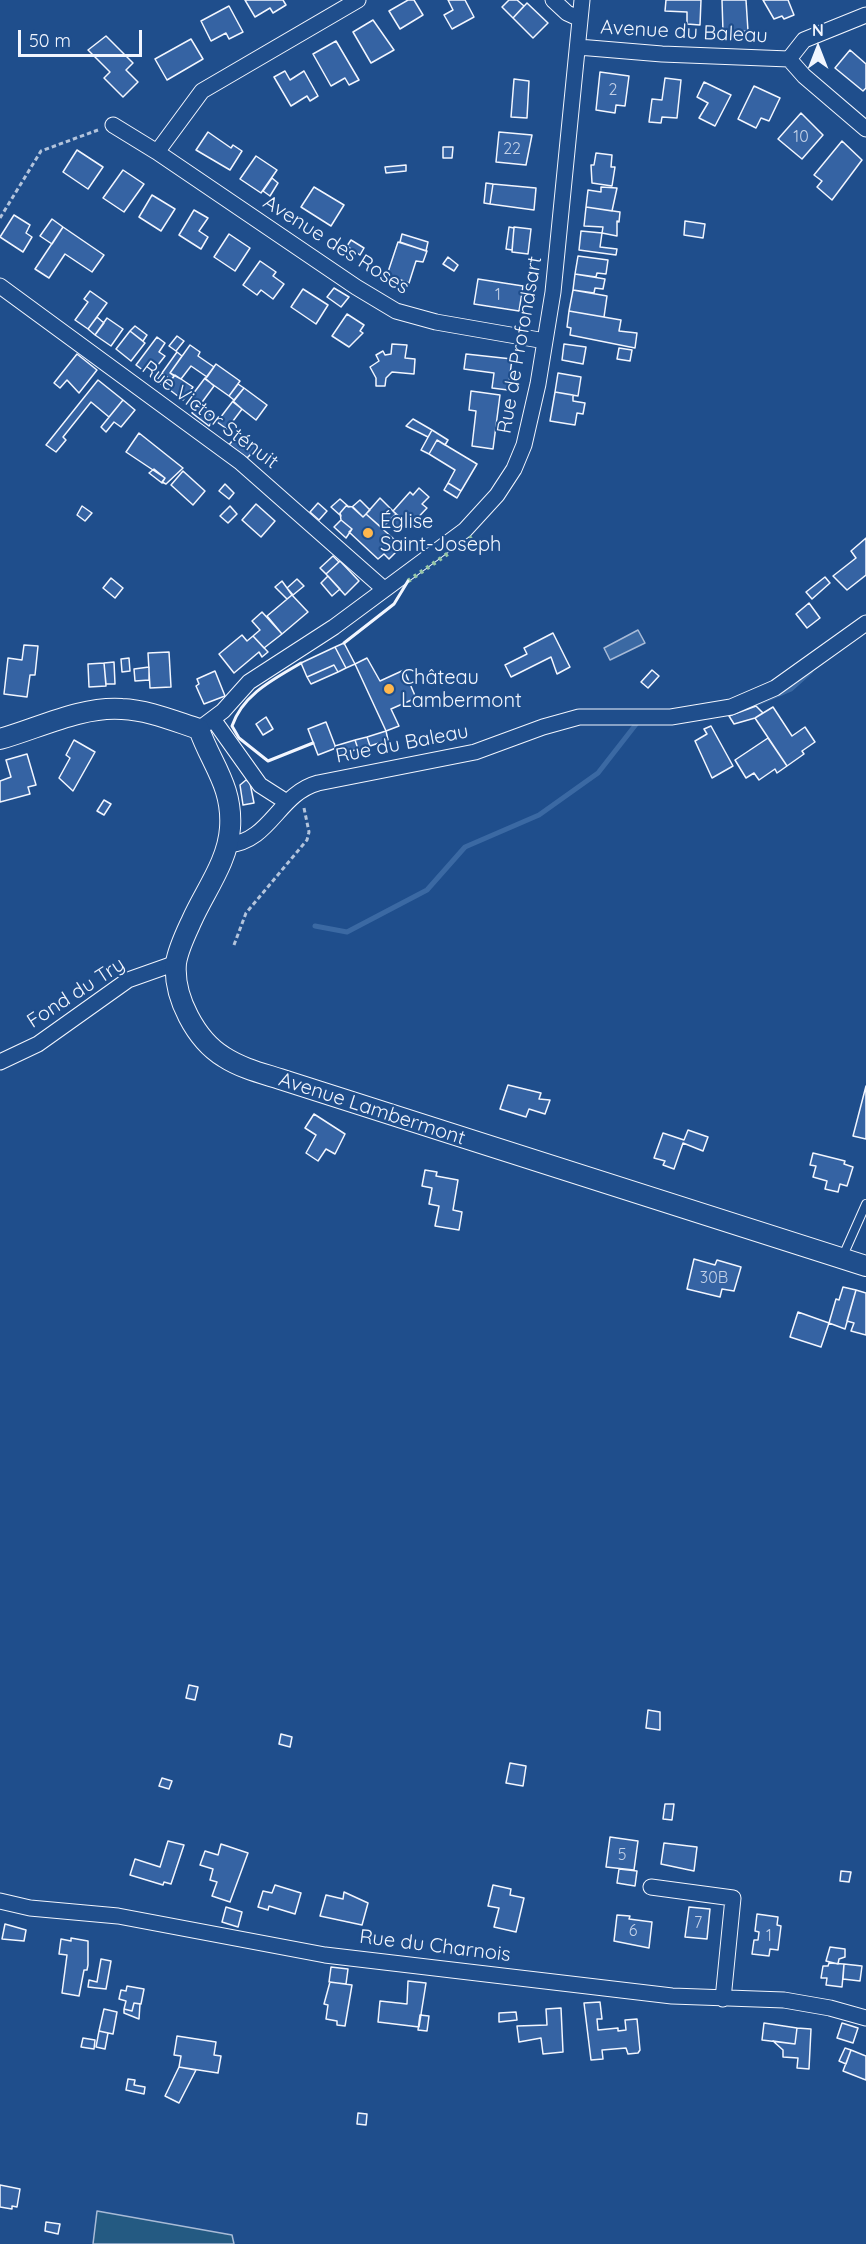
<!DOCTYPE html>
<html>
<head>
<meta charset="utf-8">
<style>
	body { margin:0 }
	#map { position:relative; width:866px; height:2244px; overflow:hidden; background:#1f4e8c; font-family:Quicksand,sans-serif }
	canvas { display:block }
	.north { position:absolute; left:788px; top:18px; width:60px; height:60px; -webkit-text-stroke:4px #1f4e8c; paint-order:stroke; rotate:0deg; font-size:16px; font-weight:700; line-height:24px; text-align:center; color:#f2f6ff }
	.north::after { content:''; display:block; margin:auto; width:21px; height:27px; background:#f2f6ff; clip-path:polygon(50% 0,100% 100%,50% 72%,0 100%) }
	.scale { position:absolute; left:18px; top:30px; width:124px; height:27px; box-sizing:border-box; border:3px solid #f2f6ff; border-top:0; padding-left:8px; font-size:18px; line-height:21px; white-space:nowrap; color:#f2f6ff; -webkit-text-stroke:4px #1f4e8c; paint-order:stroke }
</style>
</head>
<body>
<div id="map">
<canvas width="866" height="2244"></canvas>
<div class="north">N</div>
<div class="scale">50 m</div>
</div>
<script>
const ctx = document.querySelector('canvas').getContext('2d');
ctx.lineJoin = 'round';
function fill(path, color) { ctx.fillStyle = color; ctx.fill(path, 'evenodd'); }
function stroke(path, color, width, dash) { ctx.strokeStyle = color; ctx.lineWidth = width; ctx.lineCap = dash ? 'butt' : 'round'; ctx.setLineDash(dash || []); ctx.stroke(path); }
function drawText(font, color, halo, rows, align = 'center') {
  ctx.font = font + ' Quicksand,sans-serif'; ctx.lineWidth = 4.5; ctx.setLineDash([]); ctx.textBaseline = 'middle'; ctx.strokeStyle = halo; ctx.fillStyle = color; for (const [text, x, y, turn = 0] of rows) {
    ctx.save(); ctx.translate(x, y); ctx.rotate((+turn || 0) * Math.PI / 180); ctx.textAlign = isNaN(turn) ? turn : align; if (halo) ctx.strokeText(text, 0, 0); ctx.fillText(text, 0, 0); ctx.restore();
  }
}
const green = new Path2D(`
	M97,2211L232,2235L234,2244H93Z`);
fill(green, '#245a82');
stroke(green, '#a8bbd7', 1.5);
const water = new Path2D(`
	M638,630L645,643L610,660L604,648Z`);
fill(water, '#3b69a3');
stroke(water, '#a8bbd7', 1.5);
stroke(new Path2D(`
	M739,711L791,689L811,671
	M315,926L347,932L427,890L465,847L539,815L598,773L637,723`), '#3b69a3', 5);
const building = new Path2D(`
	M245,0H283L286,5L273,13L270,8L255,17Z
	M408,0H414L423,15L400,29L389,11Z
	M448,0H465L474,17L452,29L444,15L453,10Z
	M509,0H517L524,6L513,18L502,7Z
	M666,0H701L700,25L687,24V12L665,11Z
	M722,0H746L748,31L723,32Z
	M763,0H788L794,15L784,19L782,16L774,19Z
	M527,3L548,23L533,38L513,18Z
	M229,6L243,32L229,39L226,33L211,41L201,21Z
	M373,20L394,50L371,63L353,32Z
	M106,36L133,63L126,70L138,82L123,97L104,78L110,72L88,50Z
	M191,39L203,59L167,80L155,59Z
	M336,41L359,80L349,85L345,78L331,86L313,54Z
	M850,50L866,64V88L863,91L835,68Z
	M285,71L290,80L304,71L318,96L310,101L307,96L291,106L274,77Z
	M600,72L629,76L625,106L616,105L615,113L596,110Z
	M665,78L681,80L677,118L662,117L661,123L649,122L652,99L662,100Z
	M514,79L529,81L527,118L511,117Z
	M704,82L731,95L715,126L699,118L708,103L697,97Z
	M754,86L780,98L769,121L761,118L756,128L738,119Z
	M801,113L823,135L802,159L778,139Z
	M208,132L231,148L233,145L242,151L230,170L196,150Z
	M499,132L532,135L526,165L496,162Z
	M842,141L862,160L832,200L817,187L822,181L814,175Z
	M443,147H453L452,158H443Z
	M77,150L103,167L88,189L63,172Z
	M596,153L612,155L611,167H615L612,186L592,183L591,165H594Z
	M256,156L277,170L261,193L240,179Z
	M406,165V171L386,173L385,167Z
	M123,170L144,184L124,212L103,198Z
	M272,178L278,183L270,196L263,191Z
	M486,183L493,184L490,204L484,203Z
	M493,184L536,188L534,210L490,204Z
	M314,187L344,205L331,226L301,207Z
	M601,187L617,188L612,211L586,207L588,190L601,192Z
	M152,195L175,209L161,231L139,217Z
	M586,207L620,212L619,222L617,221V236L602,233L603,227L584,226Z
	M194,210L208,218L199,231L208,237L201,249L179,235Z
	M14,215L30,225L26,233L32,237L23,252L0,237Z
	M52,219L63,227L52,244L40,236Z
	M685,221L705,224L703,238L684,235Z
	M63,227L104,255L92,272L65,254L49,278L35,269Z
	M509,227L514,228L512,250L506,249Z
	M514,227L531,229L528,254L512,252Z
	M581,231L602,233L600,247L617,249L616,255L579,250Z
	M229,234L250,248L235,271L214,257Z
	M402,234L428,242L426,251L400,242Z
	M351,240L364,248L360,255L347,246Z
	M398,242L427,251L423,262L416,261L409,283L387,275Z
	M578,256L608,260L606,274L597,273L596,277L575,274Z
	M448,257L458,265L454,271L443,264Z
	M260,261L276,272L273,276L284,284L273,299L261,290L257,295L243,285Z
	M575,274L605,279L603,289L595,288L594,293L573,290Z
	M478,279L523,286L519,311L474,304Z
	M334,288L349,297L341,307L327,297Z
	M303,289L328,305L316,324L291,307Z
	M573,290L607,296L604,317L569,311Z
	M90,291L107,303L88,329L75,320L88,302L84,299Z
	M569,311L621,320L619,331L637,333L635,348L570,335L571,328L567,327Z
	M347,314L364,325L360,331L363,333L349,347L332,336Z
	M97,317L104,323L95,335L88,329Z
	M107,318L123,329L111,346L95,335Z
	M135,326L147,335L143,341L130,331Z
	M130,331L145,343L131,361L116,349Z
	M177,336L184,341L176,351L169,346Z
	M157,337L165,343L159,352L165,356L153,371L148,367L144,371L136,365Z
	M392,344L407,345L405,358L415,359L414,374L392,372L386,378L385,386H376V378L370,367L379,361L376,355L383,351L385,355L391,354Z
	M564,344L586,347L583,364L562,360Z
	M190,345L200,352L198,356L214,367L207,377L191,366L181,379L170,373Z
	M619,348L632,350L630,361L617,359Z
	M177,352L182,356L170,373L174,376L171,380L162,373Z
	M77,354L97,370L79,393L67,380L60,388L54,383Z
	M466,354L512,359L508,390L492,388L494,373L464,369Z
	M216,364L240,381L229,396L205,379Z
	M162,373L171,380L166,387L156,381Z
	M558,373L581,377L578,396L555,392Z
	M175,375L193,387L183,400L166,387Z
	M205,378L214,386L200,405L190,398Z
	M98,380L123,400L109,417L91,402L63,437L66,440L56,452L46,445Z
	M238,384L244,388L234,400L229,396Z
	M244,388L267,405L256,420L233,402Z
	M471,391L500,395L493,449L472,446L476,411L469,410Z
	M555,392L573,395V401L585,403L583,414L577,413L575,425L550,421Z
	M123,400L135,410L121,427L114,422L106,432L101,427Z
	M233,401L242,409L227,429L217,422Z
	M197,405L215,418L209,426L192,413Z
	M413,419L432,430L428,437L406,426Z
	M432,430L448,440L445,445L437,440L429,454L421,450Z
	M239,432L258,447L247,458L229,445Z
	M139,433L183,468L166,484L162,482L165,478L126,452Z
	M437,440L477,464L461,491L448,483L455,470L429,454Z
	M154,469L165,478L162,483L149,473Z
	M183,471L205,491L193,505L171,485Z
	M448,483L461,491L457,498L444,490Z
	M225,484L234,493L229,499L219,491Z
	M419,488L429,497L422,504L427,508L410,526L393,511L410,492L413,495Z
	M380,498L396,514L382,528L366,514Z
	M340,499L349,507L346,506L340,513L341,516L331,507Z
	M360,500L370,510L363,517L352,507Z
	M318,503L327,511L319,520L310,512Z
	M256,504L275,521L261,537L242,520Z
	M82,506L92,513L85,521L77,515Z
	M230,506L237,514L228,523L220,516Z
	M346,506L353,507L363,517L366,514L396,541L391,546L396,552L389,559L384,554L378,559L349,532L352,529L341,520L340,513Z
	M396,514L406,523L400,530L390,520Z
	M341,520L352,529L346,538L334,527Z
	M866,538V575L847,590L833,576L856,558L851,551Z
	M333,556L339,562L326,574L320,568Z
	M340,561L359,581L345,595L326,574Z
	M328,576L340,589L332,596L321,583Z
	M825,577L830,583L812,599L806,592Z
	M111,578L123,588L115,598L103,588Z
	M297,579L304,586L293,595L287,588Z
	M282,581L292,595L287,599L275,587Z
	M292,595L308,612L282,634L267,616Z
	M809,603L820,618L807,628L796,614Z
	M262,612L282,634L264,648L253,636L260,630L252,621Z
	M553,633L570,667L557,674L551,657L511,677L505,665L527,654L524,648Z
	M242,635L247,641L253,636L268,652L262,657L259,652L234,673L219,654Z
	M344,643L355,664L346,668L335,647Z
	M24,645L38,646L35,675H30L27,697L4,694L8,658L22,660Z
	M335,647L346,668L338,672L334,665L307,677L301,663Z
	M169,652L171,687L150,688L148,653Z
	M129,658L130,671L122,672L121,659Z
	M367,658L380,681L404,670L416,698L391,709L399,726L386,731L355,664Z
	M114,662L115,684H106L104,663Z
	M104,663L106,686L89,687L88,664Z
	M334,665L338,672L311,684L307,677Z
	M149,667V680L135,681L134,669Z
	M652,670L659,676L648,688L641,682Z
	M215,671L225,696L204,704L196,686L199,684L197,679Z
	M756,706L763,713L755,718L734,724L729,716Z
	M773,707L792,736L805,727L815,742L802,751L804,754L787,766L755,718Z
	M266,717L273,729L263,735L256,724Z
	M326,722L336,748L318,755L308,729Z
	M711,726L733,766L712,778L695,741L707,734L704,729Z
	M386,731L388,740L370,746L367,737Z
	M367,737L370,746L358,749L355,740Z
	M768,738L787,766L777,773L775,769L759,780L754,773L746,778L735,760Z
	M74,740L95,752L73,791L59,778L70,758L66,755Z
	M355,740L358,749L337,756L335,746Z
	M27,754L36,785L28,787L30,794L0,802V781L11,777L6,760Z
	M246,780L250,783L254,803L243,805L240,785Z
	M104,800L111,804L104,815L97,811Z
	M508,1085L541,1093L539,1099L550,1100L545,1114L529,1109L526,1117L500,1109Z
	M866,1086V1139L853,1136Z
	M314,1114L345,1134L335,1154L326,1149L318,1161L306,1153L316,1135L305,1128Z
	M688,1130L708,1137L703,1151L683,1143L674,1169L663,1165L665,1161L654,1158L663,1133L684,1140Z
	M813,1153L845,1161L844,1164L853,1167L847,1186L840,1184L838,1192L825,1189L827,1181L813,1177L816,1166L810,1165Z
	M425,1170L437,1172L436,1176L458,1180L453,1210L462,1212L459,1230L435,1226L439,1206L429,1204L432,1188L422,1186Z
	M694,1259L715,1265L717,1260L741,1267L734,1291L722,1289L720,1297L687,1289Z
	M843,1287L856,1290L845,1329L829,1323L836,1299L839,1300Z
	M856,1290L866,1293V1335L851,1331L854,1323L847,1321Z
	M798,1312L829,1323L821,1347L790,1337Z
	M189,1685L198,1687L195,1700L186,1698Z
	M648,1710L660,1712V1730L646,1728Z
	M281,1734L292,1737L290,1747L279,1744Z
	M510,1763L526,1766L523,1786L506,1783Z
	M162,1778L172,1781L169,1789L159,1786Z
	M665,1804H674L672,1820L663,1819Z
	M610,1837L638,1841L634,1870L606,1867Z
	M168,1841L184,1845L171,1884L164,1882L163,1885L130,1875L135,1859L160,1867Z
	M664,1843L697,1847L694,1871L661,1864Z
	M221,1844L248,1853L230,1902L212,1896L217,1882L210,1880L213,1869L200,1865L205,1851L218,1855Z
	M619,1869L637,1871L635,1886L617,1883Z
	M841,1871L851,1872L849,1882L840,1881Z
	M275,1885L301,1893L295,1914L269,1906L268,1910L258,1907L263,1891L272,1893Z
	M493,1885L511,1889L510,1895L524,1898L516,1932L494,1927L499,1908L488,1906Z
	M344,1892L368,1903L362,1925L320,1916L326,1895L343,1899Z
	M226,1907L242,1912L238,1927L222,1922Z
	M689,1907L710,1909L707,1939L685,1937Z
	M757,1914L778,1917L777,1925L781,1926L778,1950L770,1949L769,1956L752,1954L754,1940H758L759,1932L755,1931Z
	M617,1915L630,1916L629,1919L652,1922L649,1948L614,1941Z
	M5,1924L26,1930L24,1941L2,1939Z
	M71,1938L88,1941V1965L87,1970H84L79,1996L62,1993L67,1955L59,1954L61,1939L71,1941Z
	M830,1947L845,1949V1957L839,1959L838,1964L826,1961Z
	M101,1959L111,1961L106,1989L88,1987L89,1980L97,1982Z
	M829,1963L844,1964L842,1987L826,1985L827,1978H821L823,1966H828Z
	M844,1964L862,1966L860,1981L843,1979Z
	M331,1967L348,1969L346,1984L329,1982Z
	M408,1981L426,1983L419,2027L378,2022L380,2001L407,2004Z
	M330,1982L352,1985L345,2026L337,2025V2021L326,2019L328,2005L324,2004Z
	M127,1986L144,1989L141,2004L134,2003L132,2011L124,2009L126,2001L119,1999L121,1990L126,1991Z
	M600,2002L602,2019H597L598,2030L618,2028V2031L626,2030L625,2020L637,2019L640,2050L638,2053L628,2054L626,2048L602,2050L603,2059L591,2060L584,2003Z
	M134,2003L140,2004L139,2019L124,2013V2009L132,2011Z
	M561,2008L563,2052L543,2054L541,2038L519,2042L517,2026L547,2025L546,2009Z
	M104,2009L117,2012L113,2034L99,2031Z
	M516,2012L517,2020L499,2022V2013Z
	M420,2015L429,2016L427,2031L418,2030Z
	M764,2023L797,2028L795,2044L762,2040Z
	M842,2023L858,2028L853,2043L837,2038Z
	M797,2028L811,2029L809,2069L797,2068L798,2058L783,2057V2050L773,2041L795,2044Z
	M99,2031L108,2033L105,2049L96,2047Z
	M177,2036L216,2042L214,2055L221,2056L218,2073L179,2067L181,2056L174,2055Z
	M83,2038L95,2040L94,2049L81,2047Z
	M845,2048L851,2050L846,2064L839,2061Z
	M851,2050L866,2056V2080L843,2071Z
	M179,2067L196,2070L179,2103L165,2096Z
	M128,2079L135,2080L134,2085L145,2087L144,2094L126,2090Z
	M358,2113L367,2114L366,2125L357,2124Z
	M0,2185L20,2189L17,2207L12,2206V2209L0,2207Z
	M46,2222L60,2224L58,2234L45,2231Z`);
fill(building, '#3563a3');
stroke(building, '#f2f6ff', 1.5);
const service = new Path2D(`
	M842,1258L866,1204`);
const minor = new Path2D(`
	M358,0L202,91L157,152L356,287L396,311L436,322L545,341
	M553,0L567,13L580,19
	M578,47L662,54L789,59L804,76L866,129
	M789,59L804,40L866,15
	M113,125L157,152
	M0,286L240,462L384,589
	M213,719L260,785L285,801
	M199,729L223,711L249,682L334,627L465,530L497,495L514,469L524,445L538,384L553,292L582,0
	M228,845C271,841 278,794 318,783L475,752L543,727L579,717H671L731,707L775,688L866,623
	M0,1062L38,1044L128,980L176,963
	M651,1887L733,1898L723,1999
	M0,1901L30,1908L118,1916L325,1955L672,1996L784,2000L830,2008L866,2018`);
const tertiary = new Path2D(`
	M0,739C39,728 82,706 122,709C148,710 174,721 199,729C211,764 233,786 230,828C228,861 205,891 192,920C186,933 178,949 176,963C173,997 196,1040 224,1057C241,1068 261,1073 280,1079L866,1266`);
stroke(service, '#f2f6ff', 10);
stroke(minor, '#f2f6ff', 17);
stroke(tertiary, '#f2f6ff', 22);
stroke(new Path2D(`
	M0,218L41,151L98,130
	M234,945L246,913L307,840L309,832L304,808`), '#b3c4dc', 3, [4.5, 3]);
stroke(service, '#1f4e8c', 8);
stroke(minor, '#1f4e8c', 15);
stroke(tertiary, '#1f4e8c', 20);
stroke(new Path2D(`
	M408,581L472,537`), '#97c8a6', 4.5, [3, 4.5]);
stroke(new Path2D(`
	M344,643L394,604L408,581
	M301,663C274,679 243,694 232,726L239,738L268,761L313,743`), '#f2f6ff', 3);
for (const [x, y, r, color] of [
	[368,533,6,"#ffb74d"],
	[389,689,6,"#ffb74d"]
]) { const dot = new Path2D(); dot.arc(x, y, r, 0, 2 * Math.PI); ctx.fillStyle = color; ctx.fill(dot); stroke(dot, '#1f4e8c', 2); }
drawText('16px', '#c3d1e8', null, [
	["2",613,90],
	["10",801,137],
	["22",512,149],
	["1",498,295],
	["30B",714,1278],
	["5",622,1855],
	["7",698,1923],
	["6",633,1931],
	["1",769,1936]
]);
drawText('20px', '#f2f6ff', '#1f4e8c', [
	["Avenue du Baleau",684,32,3],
	["Avenue des Roses",336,245,32],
	["Rue de Profondsart",520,345,-80],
	["Rue Victor Sténuit",210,415,37],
	["Rue du Baleau",402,744,-11],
	["Fond du Try",76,993,-33],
	["Avenue Lambermont",372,1109,18],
	["Rue du Charnois",435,1946,7]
]);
drawText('20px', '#f2f6ff', '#1f4e8c', [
	["Église",380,522],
	["Saint-Joseph",380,545],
	["Château",401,678],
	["Lambermont",401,701]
], 'left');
</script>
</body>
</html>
